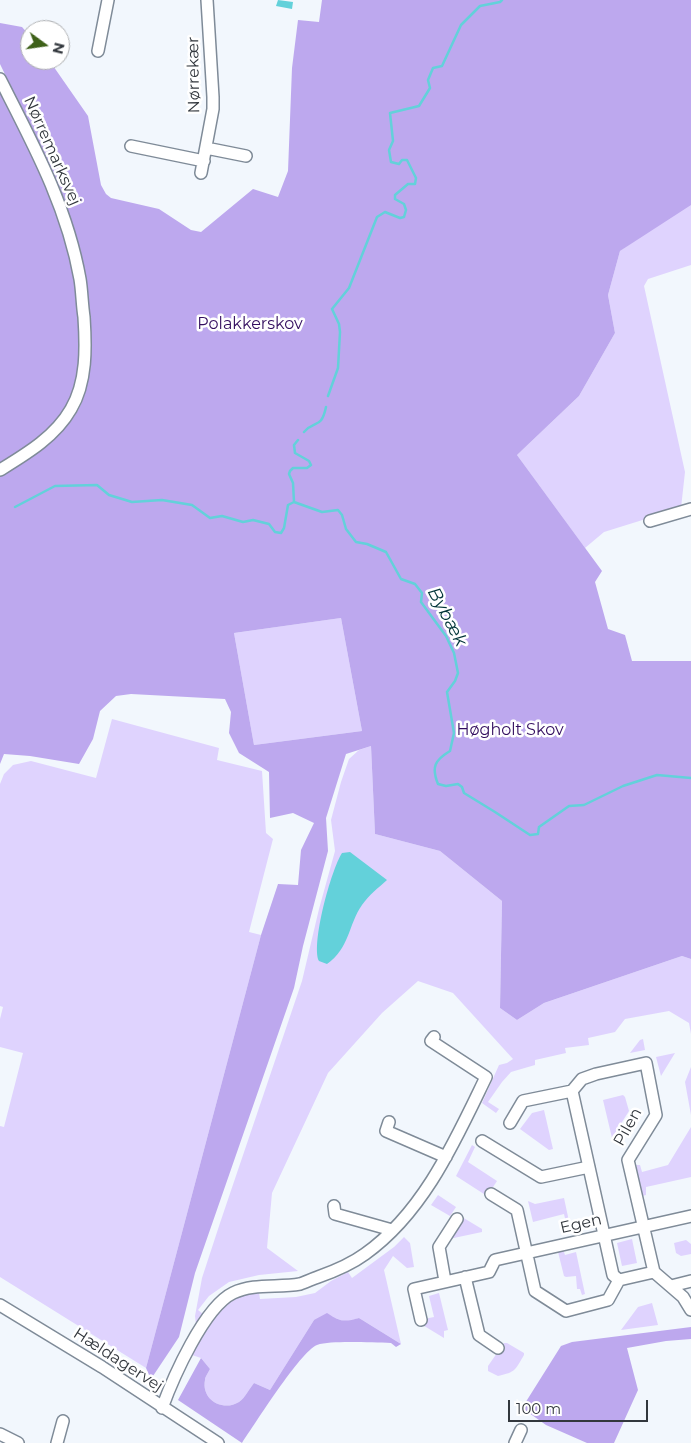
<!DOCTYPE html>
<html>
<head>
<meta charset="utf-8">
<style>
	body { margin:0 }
	#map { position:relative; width:691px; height:1443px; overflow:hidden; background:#f2f7fd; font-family:Montserrat,sans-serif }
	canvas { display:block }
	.north { position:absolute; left:20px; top:20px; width:50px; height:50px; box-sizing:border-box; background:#fff; border:1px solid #adafb1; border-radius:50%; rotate:104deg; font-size:14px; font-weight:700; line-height:20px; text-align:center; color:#32373d }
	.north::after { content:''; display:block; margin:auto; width:18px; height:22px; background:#3e6119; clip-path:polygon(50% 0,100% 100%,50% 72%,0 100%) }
	.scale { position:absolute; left:508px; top:1400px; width:140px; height:22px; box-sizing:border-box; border:2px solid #32373d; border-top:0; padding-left:6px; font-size:15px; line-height:18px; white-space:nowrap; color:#32373d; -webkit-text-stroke:4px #fff; paint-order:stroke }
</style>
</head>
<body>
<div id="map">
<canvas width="691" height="1443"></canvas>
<div class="north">N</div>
<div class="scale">100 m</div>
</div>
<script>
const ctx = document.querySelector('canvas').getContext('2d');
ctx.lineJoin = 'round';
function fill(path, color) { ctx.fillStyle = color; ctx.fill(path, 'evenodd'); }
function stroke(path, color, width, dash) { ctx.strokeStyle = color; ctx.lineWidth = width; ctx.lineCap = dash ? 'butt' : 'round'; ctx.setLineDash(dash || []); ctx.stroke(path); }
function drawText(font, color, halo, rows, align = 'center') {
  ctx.font = font + ' Montserrat,sans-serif'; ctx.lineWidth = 5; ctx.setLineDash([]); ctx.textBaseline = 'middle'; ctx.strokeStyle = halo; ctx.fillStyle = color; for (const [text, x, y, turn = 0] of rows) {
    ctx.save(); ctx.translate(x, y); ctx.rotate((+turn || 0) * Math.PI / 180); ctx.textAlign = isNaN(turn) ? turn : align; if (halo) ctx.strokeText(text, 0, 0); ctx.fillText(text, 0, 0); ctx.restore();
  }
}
fill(new Path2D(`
	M691,201V265L648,279L644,286L685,472L681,508L604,532L585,548L517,455L579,396L615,333L608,295L620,251Z
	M341,618L362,731L254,745L234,633Z
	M112,719L219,748L217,760L262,771L266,833L273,839L249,932L261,935L146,1368L0,1277V1126L4,1127L23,1053L0,1047V1019L3,1007L0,1006V784L4,774L13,765L31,761L96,778Z
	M371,746L375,834L440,851L502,901L500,1008L517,1020L544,1003L682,956L691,959V1034L689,1023L669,1011L625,1019L615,1032L588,1038L589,1045L565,1048L566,1053L535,1060V1065L511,1072L502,1082L488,1102L499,1109L496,1113L482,1103L499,1065L507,1063L513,1059L453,993L418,981L382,1013L328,1073L272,1193L267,1248L298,1271L259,1275L229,1282L209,1296L198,1310L203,1314L196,1325L195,1316L202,1278L220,1223L302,981L319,909L335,851L331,820L341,782L349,759L359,750Z
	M643,1039L645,1050L630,1053L640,1040Z
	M675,1053L661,1076L656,1057Z
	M691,1067V1115L685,1082Z
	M623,1095L625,1097L629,1111L612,1138L603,1100Z
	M544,1110L553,1149L549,1150L520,1129L532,1113Z
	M691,1127V1177L646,1187V1195L642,1196L636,1165H640L642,1172L668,1165Z
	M472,1145L475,1147L468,1162L497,1181L487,1196L456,1176Z
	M438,1195L456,1207L450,1216L431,1205Z
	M564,1198L570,1226L567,1227L564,1214L533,1222L528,1201L535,1204Z
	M462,1217L482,1229V1232L449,1239Z
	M404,1237L410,1243L414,1267L407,1268L393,1256L384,1270L401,1344L359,1318L346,1322L335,1318L314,1320L270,1390L254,1383C249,1389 245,1398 239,1402C223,1412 201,1400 205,1380C205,1377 208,1373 210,1369L201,1358L192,1355C204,1333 216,1308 239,1296C244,1293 252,1294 259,1293L260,1299L296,1297L315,1293L331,1281L348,1272L352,1278L394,1247Z
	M632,1239L637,1263L622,1266L617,1243Z
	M686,1240L691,1244V1254L681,1256L676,1253L674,1243Z
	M563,1249L565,1255L576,1252L585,1294L582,1295L580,1289H577L576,1276L566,1277L564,1276L558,1252L545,1255V1253Z
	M439,1293L448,1330L444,1331V1338L421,1324L424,1319L434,1317L429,1296Z
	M652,1303L658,1325L621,1330L638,1307Z
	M504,1343H507L524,1353V1355C515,1370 516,1372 498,1376L488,1371V1366Z`), '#dfd3fe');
fill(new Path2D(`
	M322,0H691V205L620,251L608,295L615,333L579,396L517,455L602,571L595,582L608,629L625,635L632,661H691V959L682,956L544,1003L517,1020L500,1008L502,901L440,851L375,834L371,746L346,754L326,818L328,851L303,946L294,988L195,1273L179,1337L151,1379L146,1368L261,935L278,884L298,885L301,850L314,823L293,813L270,818L269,772L239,753L229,733L231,712L225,699L131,694L116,696L100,711L93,739L79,764L30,756L4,754L0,764V477C28,457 67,437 81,404C85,396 86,386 88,377L77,243L60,188L0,64V23L22,27L30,36V60H49L88,116L101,185L106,194L111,198L159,209L191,230L201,232L253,189L278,197L288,171L292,68L298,20L319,22ZM341,618L362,731L254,745L234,633Z
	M0,89L39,166L64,234L74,277L78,303L81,343L77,384L64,413L42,437L0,464Z
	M327,1313C340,1322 345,1322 359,1318L401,1344L396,1347L391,1343C373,1343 333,1340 317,1345C300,1352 255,1424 242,1443L178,1400L201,1358L210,1369C208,1373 205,1377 205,1380C201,1400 223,1412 239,1402C245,1398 249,1389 254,1383L270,1390L314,1320Z
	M691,1327V1339L666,1341L627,1348L638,1390L614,1443H587L546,1425L522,1408L561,1346L572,1342Z`), '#bda8ee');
fill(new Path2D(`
	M278,0L293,2L292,9L276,6Z
	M350,852L387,880C378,888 369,895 362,905C348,925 350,948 327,964L319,961C311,944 331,870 342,853Z`), '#63d1da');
stroke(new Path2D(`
	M328,396L338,368L340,332L339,324L332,309L349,288L377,217L385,212L400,218L404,217L406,210L404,204L395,199V195L408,184H415L416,178L407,160H402L399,164L391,162L389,150L393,141L390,113L419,106L430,88L428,80L433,68L442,66L461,25L480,6L500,2L502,0
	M304,432C315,419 321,430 326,407
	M294,502L293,483L289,474L290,471L293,468H307L311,465L309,461L295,453L294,445L298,440
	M15,507L55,486L97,485L109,495L132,502L162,500L192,505L210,518L222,516L243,522L253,520L269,524L275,532L281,533L284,528L288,505L294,502L322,512L338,510L342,515L346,529L356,542L367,544L386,552L401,579L415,584L422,593L421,602L446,636L454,653L458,673L455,681L447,692L454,733L450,751C435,760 431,767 438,784L446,786L458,784L462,787L464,793L495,812L530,835L538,834L539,827L569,806L584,805L623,786L657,775L691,778`), '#63d1da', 2.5);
const minor = new Path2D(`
	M98,51L108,0
	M0,79C33,144 67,206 80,279C82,291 82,304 84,317C86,347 87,382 71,409C55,437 26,454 0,470
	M131,146L204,161
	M206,148L246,156
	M201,173L213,109V97L207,0
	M650,521L691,509
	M572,1091L582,1079L596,1074L646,1063L656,1115L628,1160L654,1272L683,1297L691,1310
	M572,1091L613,1275L619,1280L654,1272
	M389,1122L386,1131L446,1157
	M510,1123L523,1101L572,1091
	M482,1141L541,1177L589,1167
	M491,1194L517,1210L535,1291L566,1311L608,1300L619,1280
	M334,1206L335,1214L392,1230
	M465,1277L479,1335L498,1348
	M445,1281L439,1247L457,1219
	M671,1286L691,1281
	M0,1305L102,1367L218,1443
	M421,1320L414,1289L489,1272L495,1260L691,1216
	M162,1408C173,1378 204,1307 233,1293C254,1283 278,1288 300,1284C306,1282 312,1279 318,1277C335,1271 350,1265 365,1254C424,1212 455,1141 486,1077L431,1041L434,1037
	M0,1434L18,1443
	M57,1443L63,1421
	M515,1443L521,1430`);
stroke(minor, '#7f8b98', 14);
stroke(minor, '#fff', 11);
drawText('16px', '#32373d', '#fff', [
	["Nørrekær",194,75,-91],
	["Nørremarksvej",52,151,66],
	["Pilen",628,1127,-61],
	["Egen",581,1224,-13],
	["Hældagervej",118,1360,33]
]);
drawText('16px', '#330e5f', '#fff', [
	["Polakkerskov",250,324],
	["Høgholt Skov",510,730]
]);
drawText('italic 18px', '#003438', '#fff', [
	["Bybæk",447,617,62]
]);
</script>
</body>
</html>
